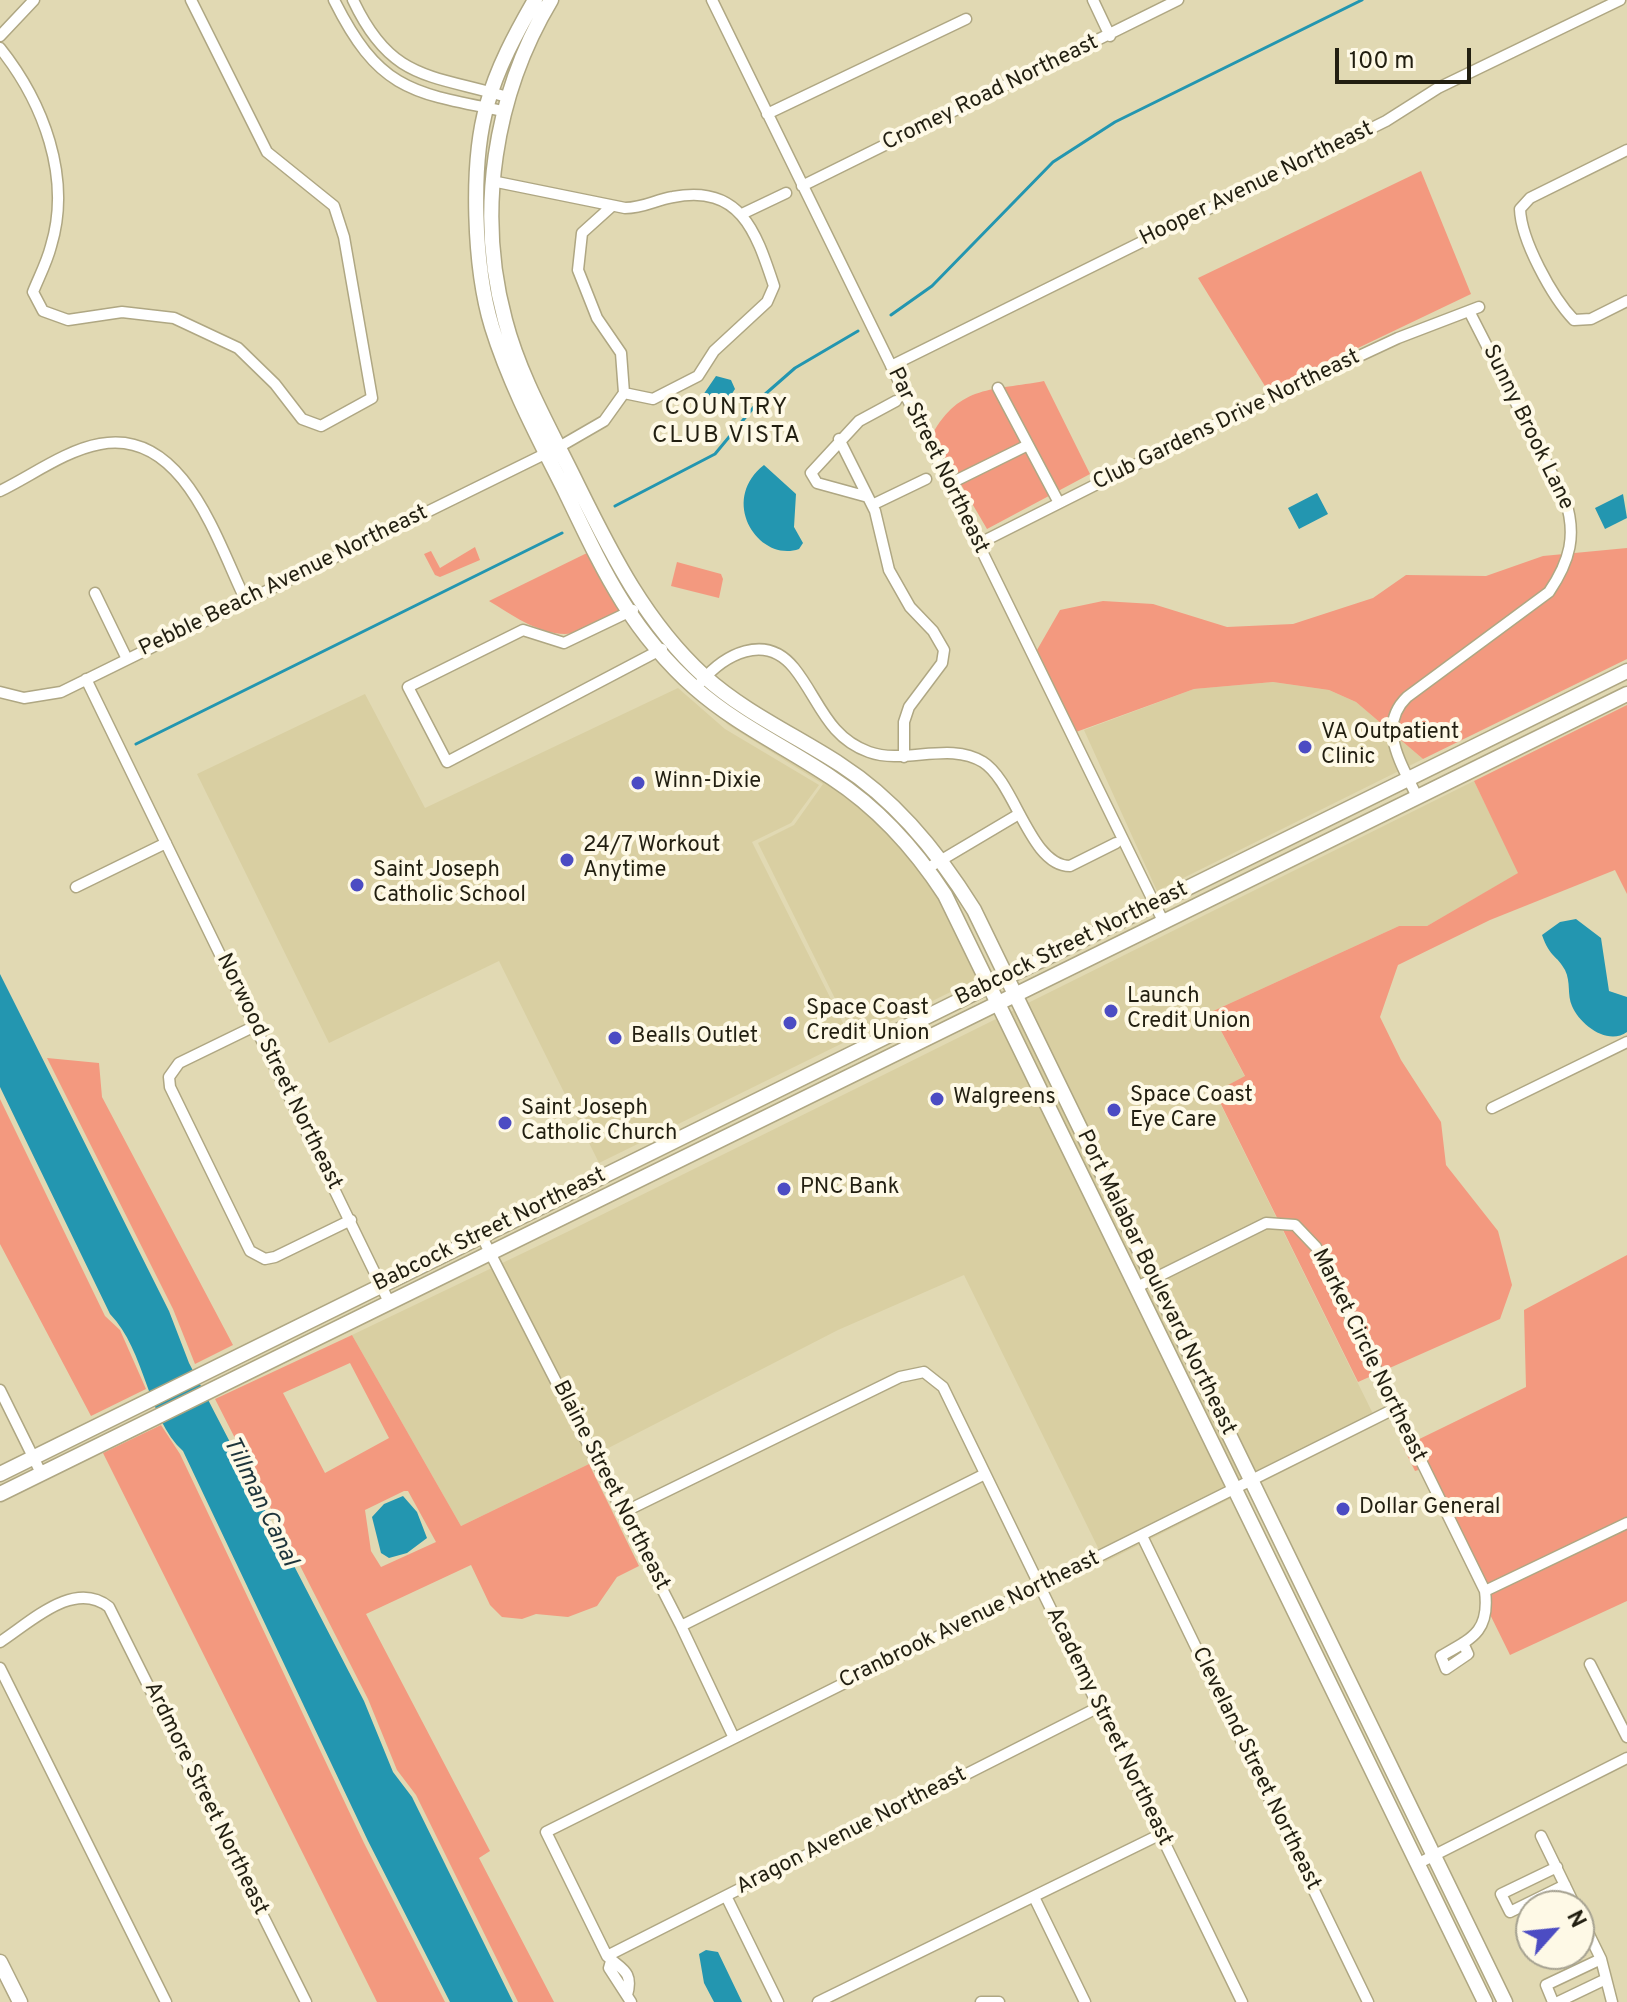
<!DOCTYPE html>
<html>
<head>
<meta charset="utf-8">
<style>
	body { margin:0 }
	#map { position:relative; width:1627px; height:2002px; overflow:hidden; background:#e1d9b3; font-family:Overpass,sans-serif }
	canvas { display:block }
	.north { position:absolute; left:1515px; top:1890px; width:80px; height:80px; box-sizing:border-box; background:#fef9e6; border:2px solid #a6a291; border-radius:50%; rotate:63deg; font-size:22px; font-weight:700; line-height:32px; text-align:center; color:#221f11 }
	.north::after { content:''; display:block; margin:auto; width:28px; height:36px; background:#4c4cc3; clip-path:polygon(50% 0,100% 100%,50% 72%,0 100%) }
	.scale { position:absolute; left:1335px; top:48px; width:136px; height:36px; box-sizing:border-box; border:4px solid #221f11; border-top:0; padding-left:10px; font-size:24px; line-height:28px; white-space:nowrap; color:#221f11; -webkit-text-stroke:6px #fef9e6; paint-order:stroke }
</style>
</head>
<body>
<div id="map">
<canvas width="1627" height="2002"></canvas>
<div class="north">N</div>
<div class="scale">100 m</div>
</div>
<script>
const ctx = document.querySelector('canvas').getContext('2d');
ctx.lineJoin = 'round';
function fill(path, color) { ctx.fillStyle = color; ctx.fill(path, 'evenodd'); }
function stroke(path, color, width, dash) { ctx.strokeStyle = color; ctx.lineWidth = width; ctx.lineCap = dash ? 'butt' : 'round'; ctx.setLineDash(dash || []); ctx.stroke(path); }
function drawText(font, color, halo, rows, align = 'center') {
  ctx.font = font + ' Overpass,sans-serif'; ctx.lineWidth = 8; ctx.setLineDash([]); ctx.textBaseline = 'middle'; ctx.strokeStyle = halo; ctx.fillStyle = color; for (const [text, x, y, turn = 0] of rows) {
    ctx.save(); ctx.translate(x, y); ctx.rotate((+turn || 0) * Math.PI / 180); ctx.textAlign = isNaN(turn) ? turn : align; if (halo) ctx.strokeText(text, 0, 0); ctx.fillText(text, 0, 0); ctx.restore();
  }
}
fill(new Path2D(`
	M1273,682L1329,690L1356,702L1423,759L1157,891L1084,730L1194,689Z
	M678,688L725,729L819,785L791,823L752,842L851,1039L599,1163L499,961L329,1043L197,774L365,694L425,808Z
	M708,705L831,783L878,821L905,849L940,897L981,977L855,1039L758,843L794,825L823,784L728,725Z
	M1474,781L1519,873L1427,926H1399L1211,1012L1245,1077L1215,1093L1378,1424L1259,1484L1026,1004Z
	M1017,1009L1250,1488L1243,1492L1010,1012Z
	M1000,1017L1234,1497L1105,1562L964,1275L838,1330L587,1459L589,1464L461,1526L352,1335L567,1232Z`), '#d9cfa2');
fill(new Path2D(`
	M1421,171L1471,294L1268,391L1198,278Z
	M1044,381L1090,474L987,529L932,435C960,384 993,391 1044,381Z
	M475,547L480,560L440,577L435,575L424,554L431,551L440,568Z
	M1627,548V659L1423,759L1356,702L1329,690L1273,682L1194,689L1076,732L1037,650L1060,610L1103,601L1153,604L1227,627L1293,624L1373,598L1406,575L1486,576L1543,556Z
	M589,552L620,612C607,618 593,628 579,632C547,641 514,616 489,601Z
	M677,562L721,574L723,579L719,598L671,586Z
	M1627,705V894L1615,870L1490,920L1398,965L1380,1017L1401,1060L1441,1122L1446,1165L1498,1231L1512,1285L1500,1319L1358,1382L1215,1092L1245,1076L1211,1012L1399,926H1427L1518,873L1474,781Z
	M47,1058L99,1063L102,1097L233,1345L195,1364L173,1309Z
	M0,1099L105,1316L120,1330L146,1389L91,1416L0,1244Z
	M1627,1255V1601L1510,1655L1440,1513L1425,1468L1415,1471L1403,1447L1526,1387L1524,1310Z
	M352,1335L461,1526L589,1464L639,1566L617,1577L597,1606L568,1617L536,1614L522,1619L502,1617L490,1605L471,1565L366,1614L490,1851L479,1858L554,2002H518L416,1795L397,1770L368,1699L215,1399ZM350,1363L389,1438L325,1473L283,1393ZM404,1491H408L436,1542L381,1567L371,1551L365,1510Z
	M161,1425L180,1454L364,1843L445,2002H377L103,1453Z`), '#f3997f');
fill(new Path2D(`
	M716,376L731,380L735,389L726,403L714,409L704,401L703,395Z
	M764,465L796,494L794,527L803,543L799,549C759,563 718,501 764,465Z
	M1317,493L1328,514L1299,529L1288,508Z
	M1623,494L1627,518L1605,529L1595,508Z
	M1576,919L1601,938L1609,991L1627,997V1032C1608,1046 1580,1025 1572,1006C1567,995 1571,982 1565,970C1557,955 1550,958 1542,935L1560,922Z
	M0,974L169,1311L189,1363L364,1701L393,1772L412,1797L513,2002H450L368,1841L183,1451C147,1418 146,1351 110,1314L0,1087Z
	M403,1496L417,1512L427,1538L407,1553L389,1558L381,1553L372,1517L384,1504Z
	M706,1950L718,1952L742,2002H714L704,1983L699,1954Z`), '#2396b0');
stroke(new Path2D(`
	M891,315L932,286L1053,162L1115,122L1362,0
	M615,506L715,454L763,396L795,368L858,331
	M136,744L562,533`), '#2396b0', 3);
const street = new Path2D(`
	M334,0C379,90 411,93 504,111
	M353,0C391,81 430,74 507,97
	M712,0L1163,921
	M1093,0L1110,36
	M0,36L34,0
	M0,48C43,102 72,177 51,246C47,262 39,277 33,292L43,311L68,320L122,312L174,318L238,348L275,384L302,419L321,426L372,398L344,237L334,206L267,152L191,0
	M767,114L966,19
	M1627,150L1530,198L1520,209C1521,240 1552,297 1574,320L1591,319L1627,301
	M492,181L625,208C644,208 655,200 673,197C741,184 756,232 774,286L767,302L714,351L698,376L653,399L624,393
	M802,186L1178,0
	M744,213L786,193
	M891,366L1386,121L1438,88L1620,0
	M998,388L1059,503
	M839,439L875,511L889,570L910,607L933,631L944,650L942,663L909,707L904,722V757
	M949,484L1028,445
	M0,491C31,476 66,450 100,444C184,428 217,542 246,601
	M868,497L817,483L811,473L859,421L896,401
	M872,505L926,479
	M978,544L1250,407L1398,338L1479,307
	M95,593L127,659
	M633,610L564,643L523,630L408,687L447,762L662,649
	M86,679L389,1302
	M701,682C724,655 765,632 794,668C819,699 827,737 869,752C905,765 949,741 983,762C1015,782 1030,866 1070,866L1116,843
	M0,692L24,698L61,692L559,447L604,421L624,393L621,353L597,318L578,270L582,233L612,206
	M1417,797C1402,764 1376,727 1407,697L1549,592C1570,561 1577,535 1565,499L1469,311
	M928,868L1019,814
	M76,887L166,843
	M255,1026L179,1063L169,1077L170,1087L250,1251L265,1259L275,1257L351,1220
	M1492,1108L1627,1042
	M481,1235L681,1626L734,1738
	M1137,1287L1266,1223L1295,1225L1316,1247L1485,1591C1490,1631 1473,1638 1441,1656L1446,1669L1468,1654L1463,1643
	M0,1390L41,1473
	M624,1512L900,1377L924,1372L943,1387L1242,2002
	M1142,1536L1368,2002
	M1485,1591L1627,1523
	M681,1626L985,1474
	M0,1642C31,1622 74,1579 109,1607L306,2002
	M1590,1664L1627,1737
	M0,1668L166,2002
	M1541,1836L1575,1906
	M1417,1864L1627,1758
	M1557,1867L1501,1894L1510,1912L1565,1885
	M726,1896L778,2002
	M1034,1897L1085,2002
	M1579,1914L1601,1959L1612,2002
	M607,1956L1097,1708
	M611,1961L609,1968L631,2002
	M627,1995C634,1971 621,1969 607,1956L546,1832L1394,1409
	M818,2002L1159,1835
	M981,2002H999
	M1553,2002L1546,1985L1601,1959
	M1558,2002L1606,1979`);
const secondary = new Path2D(`
	M535,0C516,33 497,68 487,105C470,164 474,268 492,327C510,385 539,439 566,493C603,570 630,630 695,688C737,725 786,747 832,778C878,808 915,849 945,895L1485,2002
	M551,0C494,95 476,213 505,320C520,378 552,432 578,486C612,555 646,623 704,676C745,713 795,735 841,765C897,801 940,855 974,910L1505,2002
	M0,1474L1627,671
	M0,1494L1627,694
	M0,1962L20,2002`);
stroke(street, '#afa783', 13);
stroke(secondary, '#afa783', 17);
stroke(street, '#fff', 10);
stroke(secondary, '#fff', 14);
for (const [x, y, r, color] of [
	[1305,747,8,"#4c4cc3"],
	[638,783,8,"#4c4cc3"],
	[567,860,8,"#4c4cc3"],
	[357,885,8,"#4c4cc3"],
	[1111,1011,8,"#4c4cc3"],
	[790,1023,8,"#4c4cc3"],
	[615,1038,8,"#4c4cc3"],
	[937,1099,8,"#4c4cc3"],
	[1114,1110,8,"#4c4cc3"],
	[505,1123,8,"#4c4cc3"],
	[784,1189,8,"#4c4cc3"],
	[1343,1509,8,"#4c4cc3"]
]) { const dot = new Path2D(); dot.arc(x, y, r, 0, 2 * Math.PI); ctx.fillStyle = color; ctx.fill(dot); stroke(dot, '#fef9e6', 3); }
drawText('22px', '#221f11', '#fef9e6', [
	["Cromey Road Northeast",991,94,-26],
	["Hooper Avenue Northeast",1257,185,-26],
	["Club Gardens Drive Northeast",1227,421,-26],
	["Sunny Brook Lane",1527,428,64],
	["Par Street Northeast",937,461,64],
	["Pebble Beach Avenue Northeast",284,582,-26],
	["Babcock Street Northeast",1072,945,-26],
	["Norwood Street Northeast",278,1072,64],
	["Babcock Street Northeast",490,1231,-26],
	["Port Malabar Boulevard Northeast",1155,1283,64],
	["Market Circle Northeast",1368,1356,64],
	["Blaine Street Northeast",610,1486,63],
	["Cranbrook Avenue Northeast",970,1621,-26],
	["Academy Street Northeast",1108,1727,64],
	["Cleveland Street Northeast",1255,1769,64],
	["Ardmore Street Northeast",205,1799,64],
	["Aragon Avenue Northeast",852,1832,-27]
]);
drawText('22px', '#221f11', '#fef9e6', [
	["VA Outpatient",1321,734],
	["Clinic",1321,759],
	["Winn-Dixie",654,783],
	["24/7 Workout",583,847],
	["Anytime",583,872],
	["Saint Joseph",373,872],
	["Catholic School",373,897],
	["Launch",1127,998],
	["Credit Union",1127,1023],
	["Space Coast",806,1010],
	["Credit Union",806,1035],
	["Bealls Outlet",631,1038],
	["Space Coast",1130,1097],
	["Eye Care",1130,1122],
	["Walgreens",953,1099],
	["Saint Joseph",521,1110],
	["Catholic Church",521,1135],
	["PNC Bank",800,1189],
	["Dollar General",1359,1509]
], 'left');
ctx.letterSpacing = '2px';
drawText('24px', '#221f11', '#fef9e6', [
	["COUNTRY",727,409],
	["CLUB VISTA",727,437]
]);
ctx.letterSpacing = '0px';
drawText('italic 24px', '#1d343b', '#fef9e6', [
	["Tillman Canal",259,1502,64]
]);
</script>
</body>
</html>
